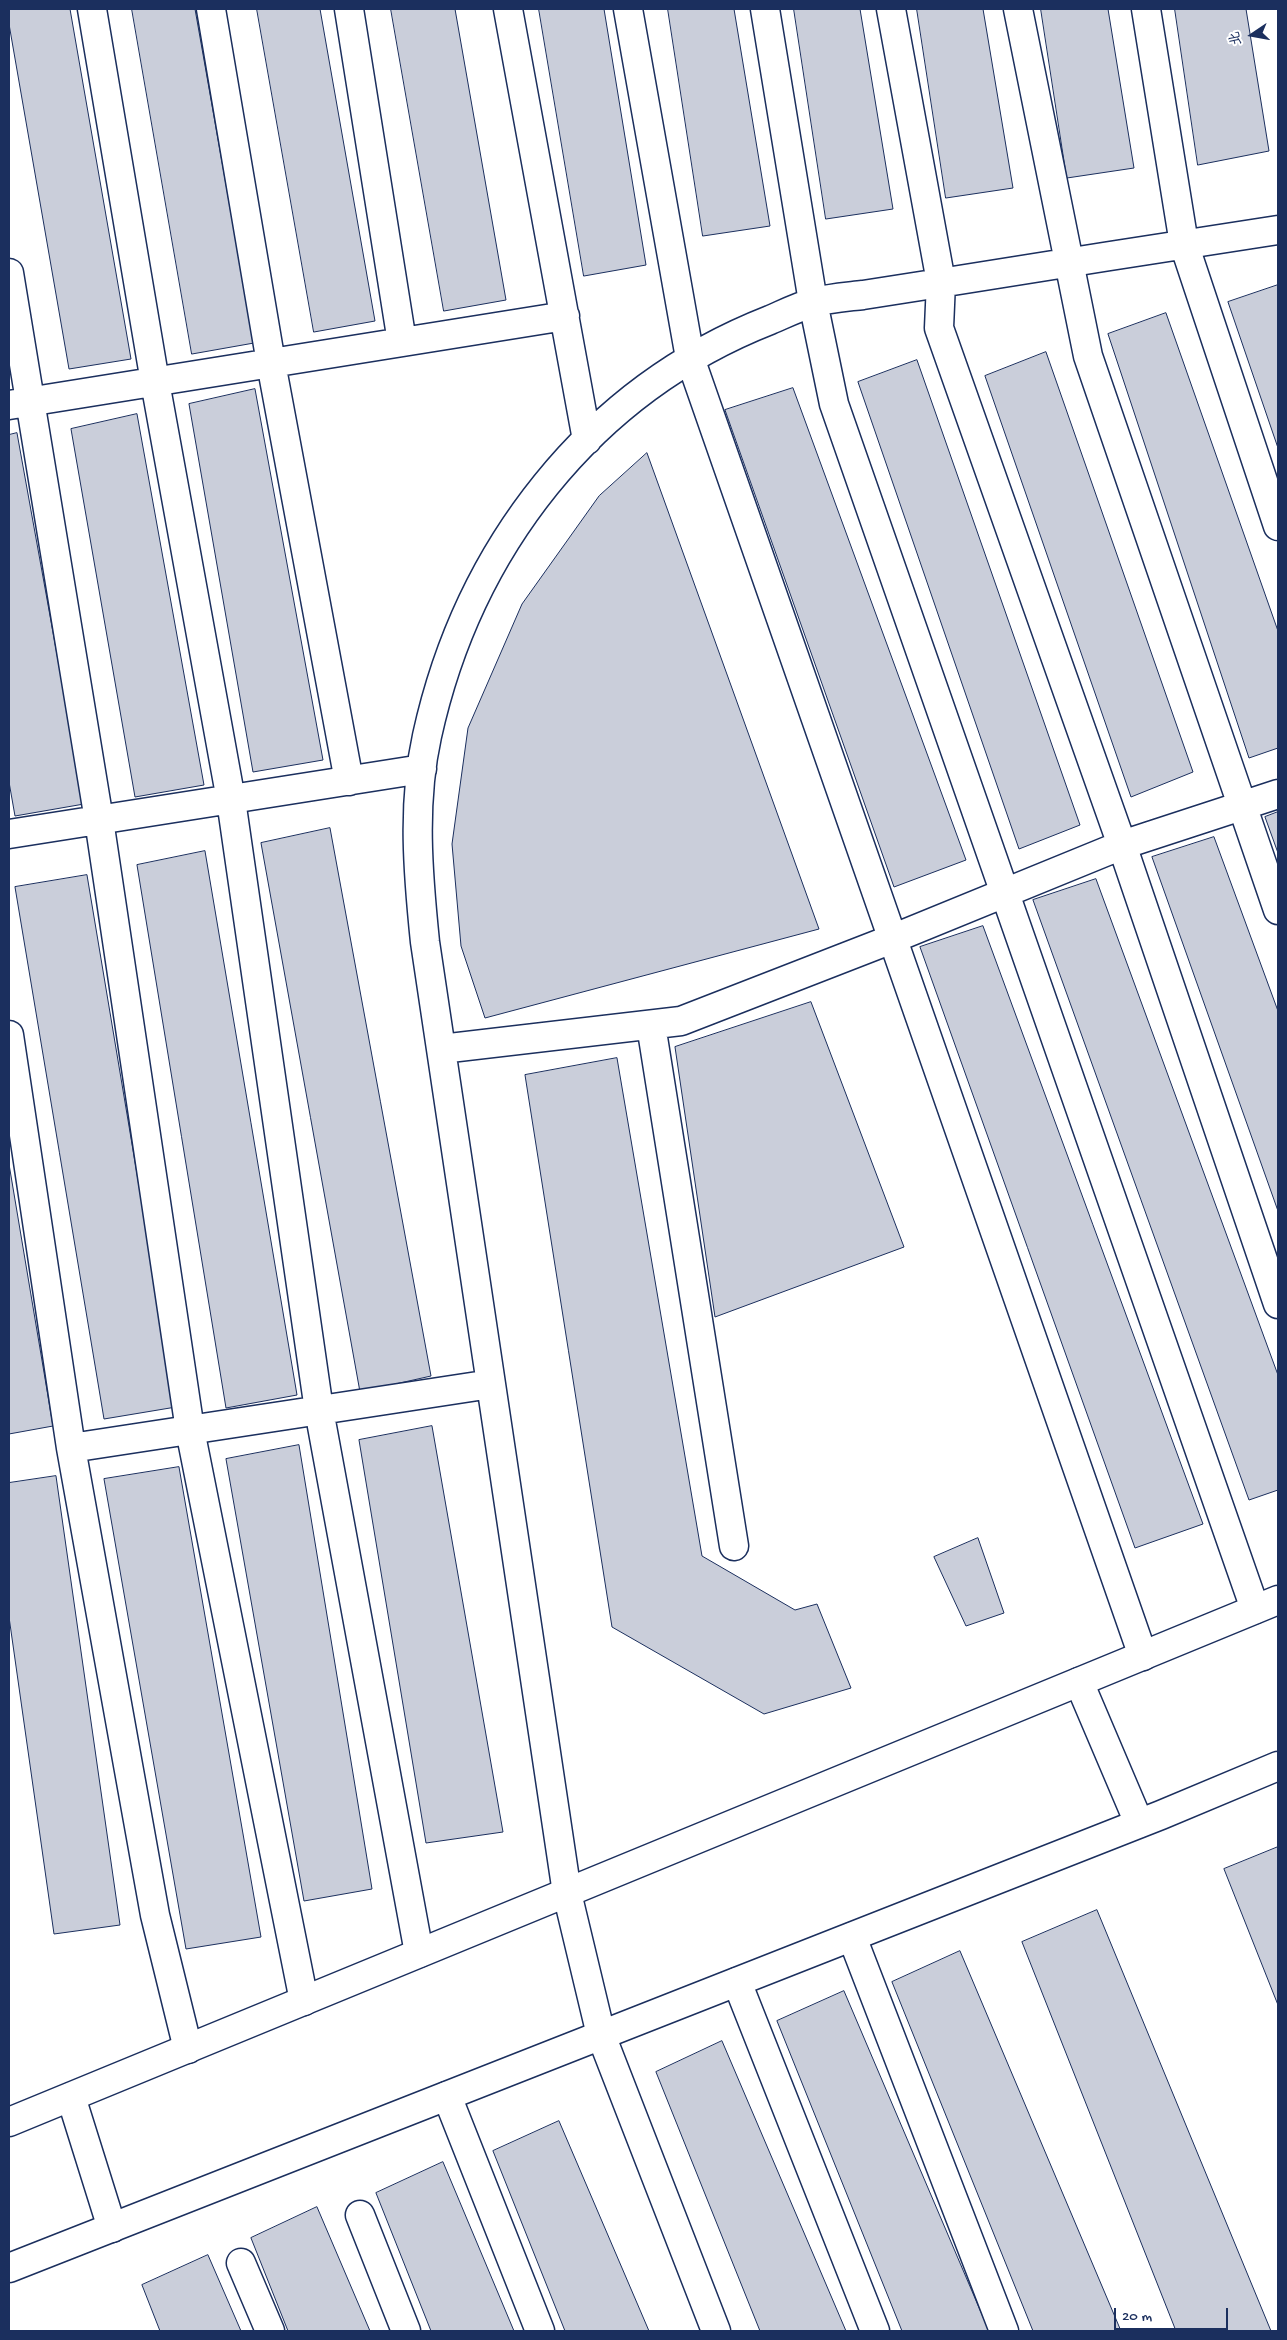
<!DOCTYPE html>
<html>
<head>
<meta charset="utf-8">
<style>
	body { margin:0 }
	#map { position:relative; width:1287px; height:2340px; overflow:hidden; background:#fff; font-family:"Gochi Hand","LXGW WenKai TC",sans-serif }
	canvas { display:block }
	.frame { position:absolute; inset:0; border:10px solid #1b2f5e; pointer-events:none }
	.north { position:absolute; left:1227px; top:10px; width:50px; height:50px; -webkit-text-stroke:4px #fff; paint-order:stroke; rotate:258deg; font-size:14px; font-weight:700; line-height:20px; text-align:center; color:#1b2f5e }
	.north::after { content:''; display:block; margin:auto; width:18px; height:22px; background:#1b2f5e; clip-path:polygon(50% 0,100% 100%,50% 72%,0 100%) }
	.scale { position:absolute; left:1114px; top:2308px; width:114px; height:22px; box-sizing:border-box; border:2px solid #1b2f5e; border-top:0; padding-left:6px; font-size:15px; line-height:18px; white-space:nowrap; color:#1b2f5e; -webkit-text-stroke:4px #fff; paint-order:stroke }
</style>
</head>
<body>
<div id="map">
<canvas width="1287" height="2340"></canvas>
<div class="frame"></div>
<div class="north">北</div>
<div class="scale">20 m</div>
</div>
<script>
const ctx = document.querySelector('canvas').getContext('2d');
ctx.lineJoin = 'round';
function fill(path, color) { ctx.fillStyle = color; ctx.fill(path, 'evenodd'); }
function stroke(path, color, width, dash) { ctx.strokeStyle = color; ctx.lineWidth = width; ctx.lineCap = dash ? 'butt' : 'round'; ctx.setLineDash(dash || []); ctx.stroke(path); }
const building = new Path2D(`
	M9,9H70L131,359L69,369L9,24Z
	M132,9H195L254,343L192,354Z
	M257,9H320L375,321L314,332Z
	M391,9H455L506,300L444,311Z
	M539,9H604L646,265L584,276Z
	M668,9H734L770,226L703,236Z
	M794,9H860L893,209L826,219Z
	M917,9H983L1013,188L946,198Z
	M1041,9H1108L1134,168L1067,178Z
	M1175,9H1246L1269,151L1198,165Z
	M1278,285V448L1228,302Z
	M1166,313L1278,631V748L1249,758L1108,334Z
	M1046,352L1193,772L1131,797L985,376Z
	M917,360L1080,825L1019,849L858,382Z
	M793,388L966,860L894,887L725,410Z
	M255,389L323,760L253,772L189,404Z
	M137,414L204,785L135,797L71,429Z
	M17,433L84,804L15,816L9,782V435Z
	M647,453L819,929L485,1018L461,946L452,844L468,728L522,604L599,496Z
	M1278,812V853L1265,817Z
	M330,828L431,1376L360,1392L261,843Z
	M1214,837L1278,1011V1211L1152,857Z
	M205,851L297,1395L226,1408L137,865Z
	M87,875L176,1407L104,1419L15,887Z
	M1096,879L1278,1375V1490L1249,1500L1033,900Z
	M983,926L1203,1524L1135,1548L920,947Z
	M811,1002L904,1247L715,1317L675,1047Z
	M617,1058L702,1556L795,1610L817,1604L851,1688L764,1714L612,1627L525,1075Z
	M9,1164L53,1426L9,1434Z
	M432,1426L503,1832L426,1843L359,1440Z
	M299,1445L372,1889L304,1901L226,1459Z
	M179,1467L261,1937L186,1949L104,1479Z
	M56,1476L120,1925L54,1934L9,1617V1483Z
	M978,1538L1004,1613L966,1626L934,1557Z
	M1278,1847V2005L1224,1869Z
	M1097,1910L1271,2331H1176L1022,1942Z
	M960,1951L1121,2331H1033L892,1982Z
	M844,1991L989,2331H902L777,2021Z
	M722,2041L846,2331H760L656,2072Z
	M559,2121L649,2331H565L493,2151Z
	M443,2162L514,2331H431L376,2193Z
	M317,2207L370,2331H288L251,2238Z
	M208,2255L241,2331H160L142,2285Z`);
fill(building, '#caceda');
stroke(building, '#1b2f5e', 1);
const street = new Path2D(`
	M92,9L155,382L231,800L319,1410L419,1953
	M211,9L271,363L349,781
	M349,9L402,342
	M508,9L587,440
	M628,9L690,358L1143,1656
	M765,9L813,302L834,404L1255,1609
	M891,9L941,282L939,328L1122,845L1278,1304
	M1018,9L1088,356L1278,910
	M1146,9L1184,244L1278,526
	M9,273L99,820L190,1430L304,2001
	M9,405L565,316
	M9,834L422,769
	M651,1025L734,1546
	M9,1035L71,1448L155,1915L188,2049
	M441,1049L681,1021L892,939L1122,845L1278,794
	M71,1448L491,1384
	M1079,1682L1139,1823
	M852,1937L1004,2331
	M737,1982L875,2331
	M447,2096L540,2331
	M71,2097L112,2228
	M360,2215L406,2331
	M241,2263L270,2331
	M716,2331L601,2035L567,1893L425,942C418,874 412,804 427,736C468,549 589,391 770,320C784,314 798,307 812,303C828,298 846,297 863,295C895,290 927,285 959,280C1065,263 1172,246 1278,230`);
const secondary = new Path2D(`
	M9,2122L1278,1600
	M9,2268L1161,1815L1278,1766`);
stroke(street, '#1b2f5e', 31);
stroke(secondary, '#1b2f5e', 31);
stroke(street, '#fff', 28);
stroke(secondary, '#fff', 28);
</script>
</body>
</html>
